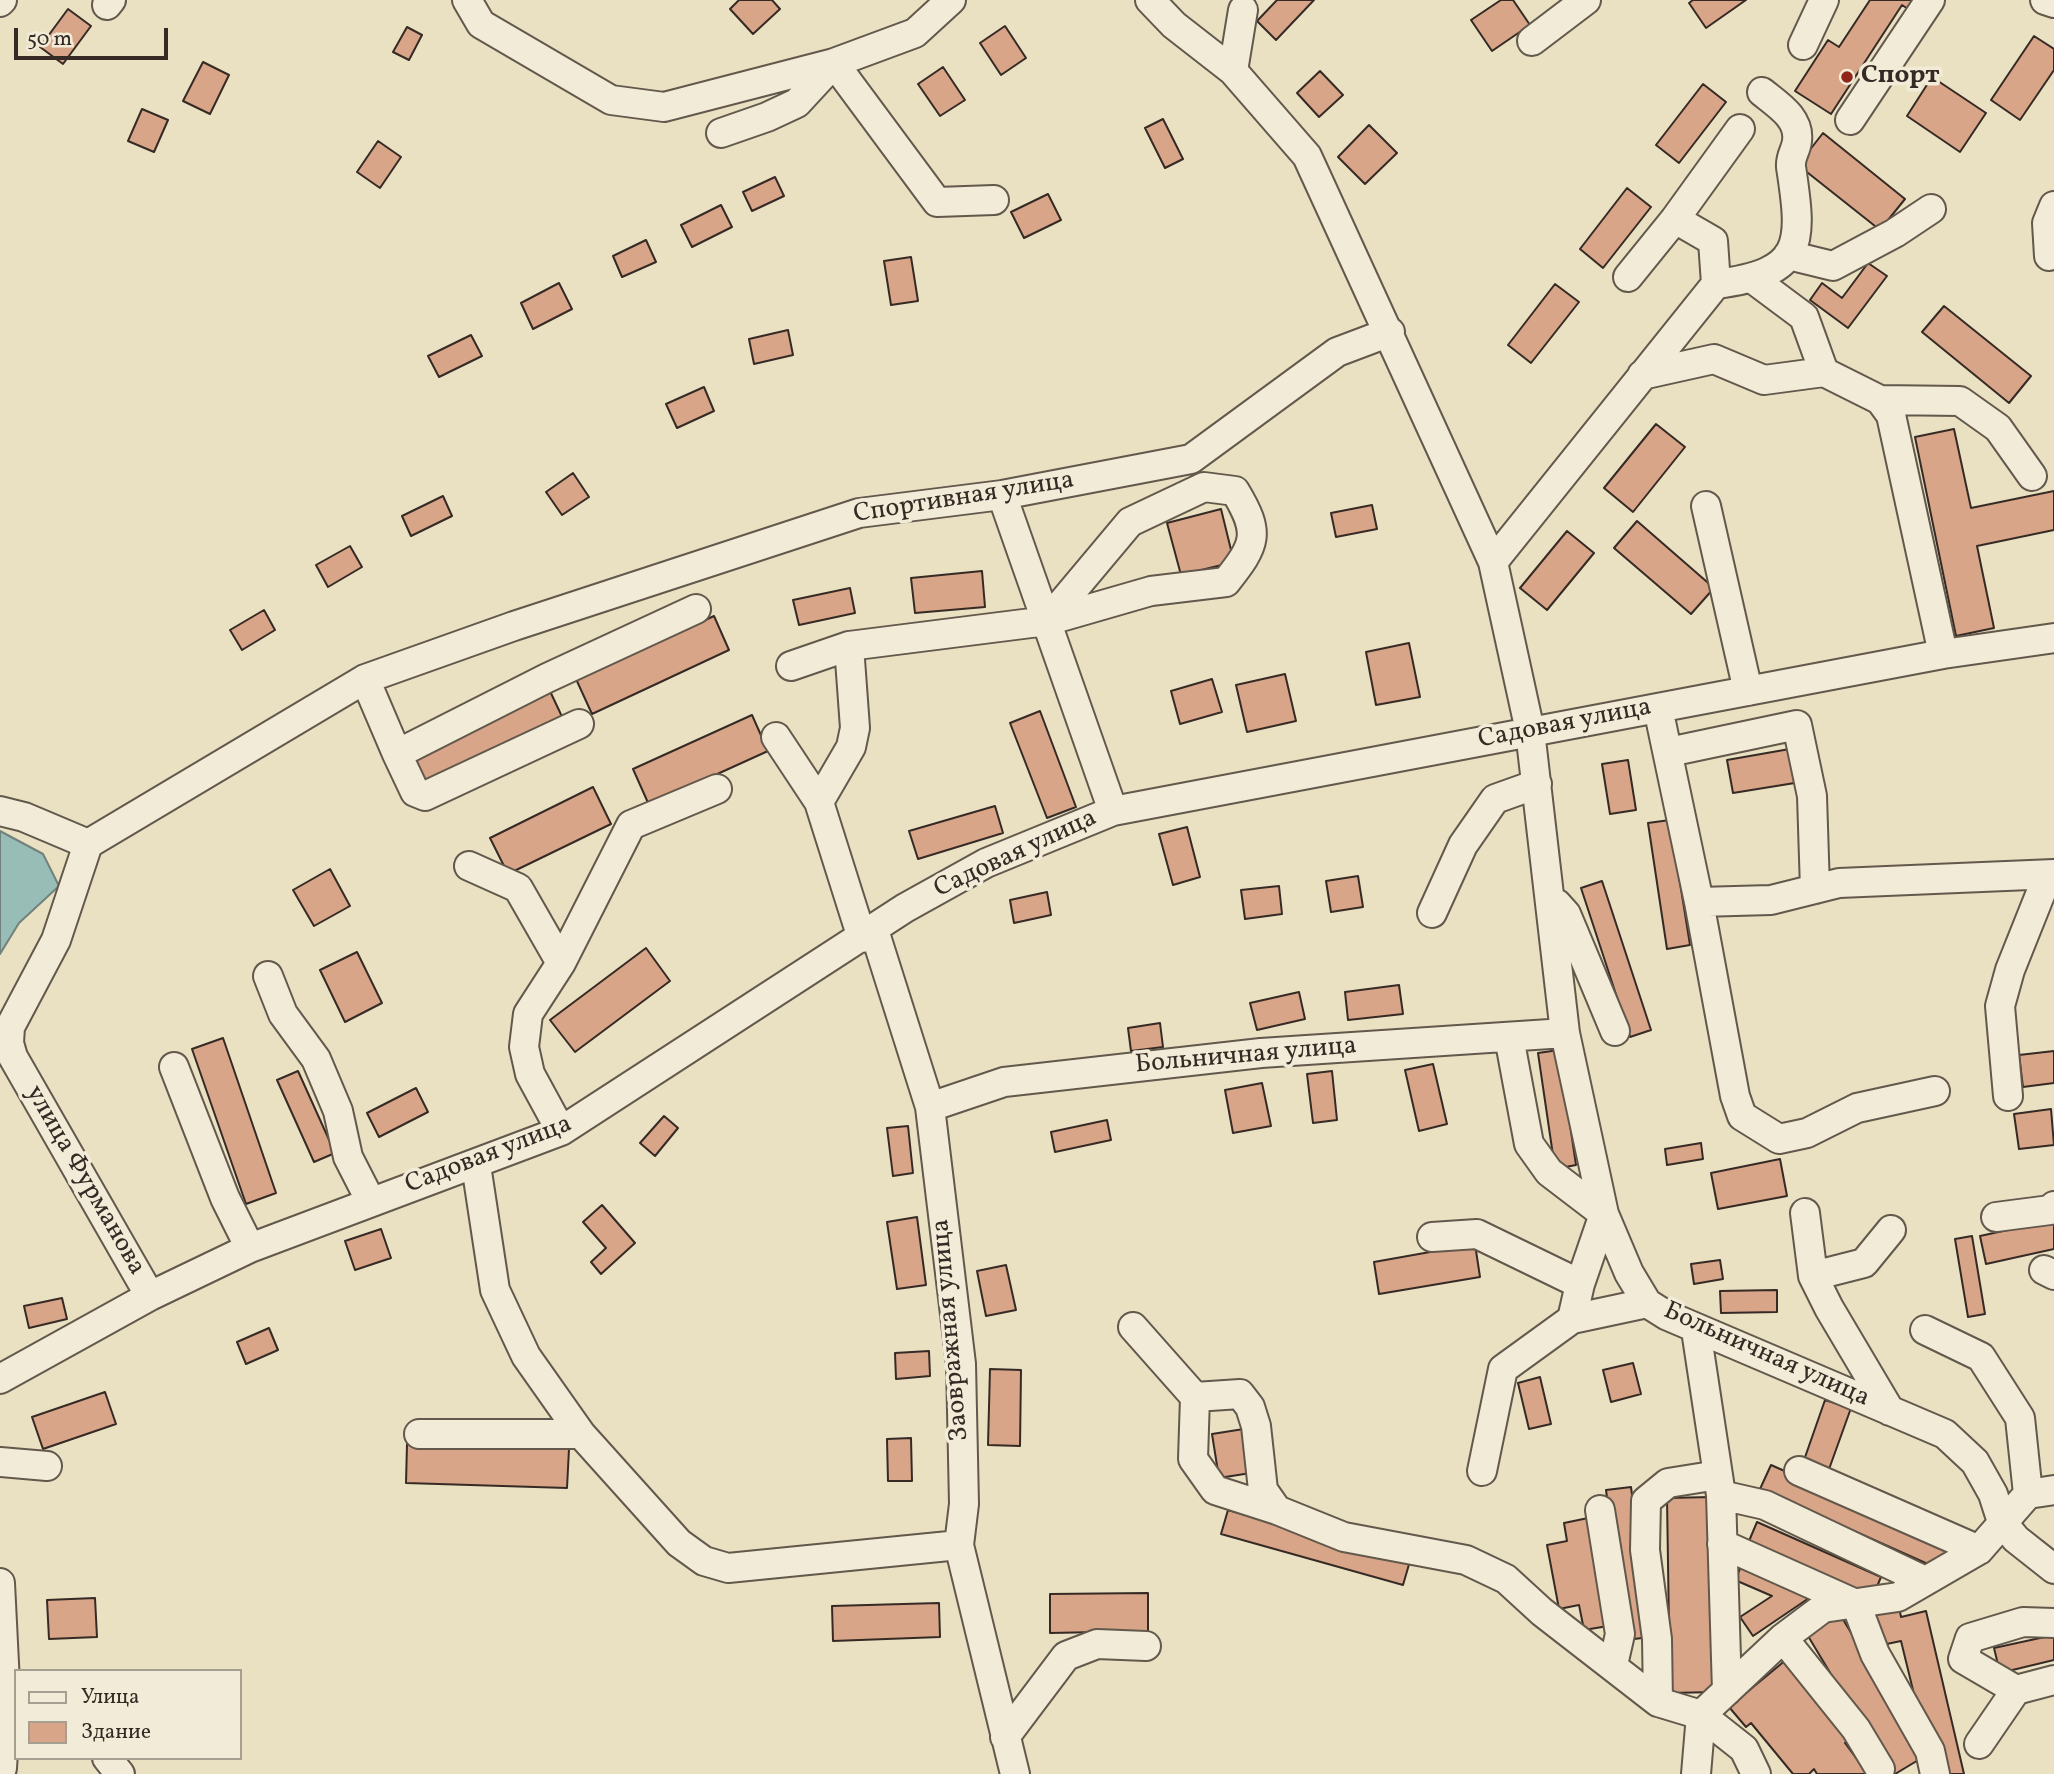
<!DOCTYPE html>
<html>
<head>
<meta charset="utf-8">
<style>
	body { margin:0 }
	#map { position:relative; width:2054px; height:1774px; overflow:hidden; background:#eae0c2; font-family:Vollkorn,serif }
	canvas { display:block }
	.legend { position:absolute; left:14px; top:1669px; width:228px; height:91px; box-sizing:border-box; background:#f1ebd7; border:2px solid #a69e90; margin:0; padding:9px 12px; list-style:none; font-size:21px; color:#362a25 }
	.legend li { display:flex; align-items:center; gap:14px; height:35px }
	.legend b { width:35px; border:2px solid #a69e90 }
	.scale { position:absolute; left:14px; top:28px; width:154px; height:32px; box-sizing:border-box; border:4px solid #362a25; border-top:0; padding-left:9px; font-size:21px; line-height:24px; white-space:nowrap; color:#362a25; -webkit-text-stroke:5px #f1ebd7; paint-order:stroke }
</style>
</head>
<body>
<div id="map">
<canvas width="2054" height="1774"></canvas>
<ul class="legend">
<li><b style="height:9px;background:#f1ebd7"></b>Улица</li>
<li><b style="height:19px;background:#d8a588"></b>Здание</li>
</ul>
<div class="scale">50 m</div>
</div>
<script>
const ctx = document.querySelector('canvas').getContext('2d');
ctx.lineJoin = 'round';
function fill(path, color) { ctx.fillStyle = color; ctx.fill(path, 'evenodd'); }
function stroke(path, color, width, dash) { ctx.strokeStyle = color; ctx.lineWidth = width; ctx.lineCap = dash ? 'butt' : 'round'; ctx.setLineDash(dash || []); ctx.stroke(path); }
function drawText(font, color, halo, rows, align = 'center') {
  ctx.font = font + ' Vollkorn,serif'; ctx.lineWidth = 7; ctx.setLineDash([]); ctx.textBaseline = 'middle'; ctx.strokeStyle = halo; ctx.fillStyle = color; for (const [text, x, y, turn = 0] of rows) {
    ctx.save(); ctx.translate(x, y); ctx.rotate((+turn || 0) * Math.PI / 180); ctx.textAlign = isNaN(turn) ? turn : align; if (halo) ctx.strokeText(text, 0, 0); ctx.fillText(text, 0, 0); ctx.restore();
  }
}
const water = new Path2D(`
	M0,831L43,854L59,886L19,923L0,954Z`);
fill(water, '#98bdb7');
stroke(water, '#71827d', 2);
const building = new Path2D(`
	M739,0H772L780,9L753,34L730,9Z
	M1277,0H1314L1276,40L1257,21Z
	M1501,0H1513L1530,25L1492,51L1471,20Z
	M1693,0H1746L1706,28L1689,3Z
	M1870,0H1918L1911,11L1902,5L1831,114L1795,91L1828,40L1839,47Z
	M68,9L91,26L63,64L40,47Z
	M1005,26L1026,58L1001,75L980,43Z
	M407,27L422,35L409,60L393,52Z
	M2034,36L2054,49V70L2020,120L1991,100Z
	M203,62L229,75L210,114L183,101Z
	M943,67L965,100L940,116L918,84Z
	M1320,71L1343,95L1319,117L1297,93Z
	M1932,77L1986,113L1960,152L1907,116Z
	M1703,84L1726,102L1679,163L1656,145Z
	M142,109L168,120L154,152L128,141Z
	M1163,119L1183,159L1165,168L1145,128Z
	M1369,125L1397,153L1365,184L1338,157Z
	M1823,133L1905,199L1880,230L1798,165Z
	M378,141L401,157L380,188L357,172Z
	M775,177L784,196L752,211L743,192Z
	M1627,188L1651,207L1603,268L1580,249Z
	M1048,194L1061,220L1024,238L1011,212Z
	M721,205L732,227L692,247L681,225Z
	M646,240L656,262L622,277L613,256Z
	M911,257L918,301L891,305L884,261Z
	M1868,263L1887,276L1848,328L1810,300L1822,283L1842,298Z
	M559,283L572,309L533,329L521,303Z
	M1555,284L1579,302L1531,363L1508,345Z
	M1944,306L2031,376L2009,403L1922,332Z
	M788,330L793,355L754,364L749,339Z
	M471,335L482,356L439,377L428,356Z
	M704,387L714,411L677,428L666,404Z
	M1656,424L1685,447L1633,512L1604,488Z
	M1954,429L1971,508L2054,491V530L1977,546L1994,628L1956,636L1915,437Z
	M573,473L589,497L562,515L546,492Z
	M443,496L452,516L411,536L402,516Z
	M1372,505L1377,529L1336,537L1331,513Z
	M1221,509L1234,562L1181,575L1167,523Z
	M1637,521L1714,588L1691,614L1614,548Z
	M1567,531L1594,553L1547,610L1520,588Z
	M350,546L362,567L328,587L316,565Z
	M982,571L985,607L915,613L911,578Z
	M850,588L855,613L799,625L793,600Z
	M264,610L275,630L242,650L230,630Z
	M714,616L729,650L592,714L576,679Z
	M1409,643L1420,697L1376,705L1366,652Z
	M1285,674L1296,721L1247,732L1236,685Z
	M1212,679L1222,712L1180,724L1171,691Z
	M549,689L565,723L427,785L412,751Z
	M1040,711L1076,807L1047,818L1010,723Z
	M752,715L768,751L649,805L633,769Z
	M1801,747L1807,781L1733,793L1727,760Z
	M1628,760L1636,810L1610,814L1602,764Z
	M593,787L611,824L508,874L490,838Z
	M995,806L1003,833L918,859L909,831Z
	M1670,820L1690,945L1667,949L1648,823Z
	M1187,827L1200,877L1173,885L1159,834Z
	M330,869L350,906L314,926L293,890Z
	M1358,876L1363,907L1331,912L1326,881Z
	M1602,881L1651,1030L1630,1037L1581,888Z
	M1279,886L1282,914L1245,919L1241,890Z
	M1047,892L1051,915L1014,923L1010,900Z
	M646,948L670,981L575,1052L550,1020Z
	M357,952L382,1003L345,1022L320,970Z
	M1399,985L1403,1014L1348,1020L1345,992Z
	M1299,992L1305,1019L1257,1030L1250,1003Z
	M1160,1023L1163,1047L1131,1051L1128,1028Z
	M223,1038L276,1193L246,1204L192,1049Z
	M1559,1050L1576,1165L1555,1169L1538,1053Z
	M2054,1051V1083L2023,1087L2019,1055Z
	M1433,1064L1447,1124L1419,1131L1405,1070Z
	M298,1071L335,1153L314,1162L277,1080Z
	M1332,1071L1337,1120L1313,1123L1307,1074Z
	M1262,1083L1271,1126L1233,1133L1225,1090Z
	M416,1088L428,1112L379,1137L367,1113Z
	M2051,1109L2054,1145L2019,1149L2014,1114Z
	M664,1116L678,1128L655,1156L640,1143Z
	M1107,1120L1111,1140L1055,1152L1051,1132Z
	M908,1126L913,1173L893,1176L887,1128Z
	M1701,1143L1703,1159L1667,1165L1665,1149Z
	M1780,1159L1787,1196L1718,1209L1711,1173Z
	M602,1205L635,1243L601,1274L591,1262L606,1248L583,1222Z
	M917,1217L926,1285L897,1289L887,1222Z
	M2054,1220V1249L1986,1264L1980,1236Z
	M381,1229L391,1258L355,1270L345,1241Z
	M1972,1236L1985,1314L1968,1317L1955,1239Z
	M1475,1244L1480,1277L1379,1294L1374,1262Z
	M1720,1260L1723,1279L1694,1284L1691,1264Z
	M1006,1265L1016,1310L986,1316L977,1271Z
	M1777,1290V1312L1721,1313L1720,1291Z
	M62,1298L67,1319L29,1328L24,1306Z
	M269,1328L278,1350L246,1364L237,1342Z
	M929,1351L930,1376L896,1379L895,1353Z
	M1633,1363L1641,1394L1611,1402L1603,1370Z
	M990,1369L1021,1370L1020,1446L988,1445Z
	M1540,1377L1551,1424L1529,1429L1518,1383Z
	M105,1392L116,1424L43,1449L32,1417Z
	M1825,1400L1851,1408L1828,1472L1803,1463Z
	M1250,1428L1257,1472L1219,1478L1212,1434Z
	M911,1438L912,1481H888L887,1439Z
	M407,1444L569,1449L567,1488L406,1483Z
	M1771,1465L1950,1544L1939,1569L1760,1489Z
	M1631,1487L1650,1637L1626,1640L1606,1490Z
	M1712,1497L1715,1692L1670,1693L1667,1498Z
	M1228,1510L1410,1561L1403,1585L1221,1534Z
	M1593,1517L1614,1625L1584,1630L1579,1605L1559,1609L1547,1545L1567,1541L1564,1523Z
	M1757,1522L1881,1577L1873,1596L1749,1541Z
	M1743,1562L1815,1594L1753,1636L1740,1617L1772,1596L1735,1580Z
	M1148,1593V1631L1050,1633V1594Z
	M95,1598L97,1637L49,1639L47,1600Z
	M939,1603L940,1637L833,1641L832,1606Z
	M1899,1607L1901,1617L1926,1611L1964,1774H1942L1930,1721L1921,1723L1901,1641L1882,1645L1875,1613Z
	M1838,1611L1925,1756L1895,1774H1891L1805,1631Z
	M2054,1635V1660L2000,1673L1994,1648Z
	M1787,1659L1852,1738L1845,1743L1868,1774H1817L1814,1769L1809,1774H1793L1751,1723L1746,1727L1729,1707Z`);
fill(building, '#d8a588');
stroke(building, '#362a25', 2);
const minor = new Path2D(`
	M467,0L481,24L611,100L664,107L834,63L915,33L951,0
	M1150,0L1174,25L1233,71L1307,156L1493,562L1530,731L1565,1033L1604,1214L1629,1273L1647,1303L1666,1315L1945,1434L1975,1462L1993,1494L2002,1522L2016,1539L2054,1569
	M2045,0L2054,3
	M0,2L2,0
	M107,5L111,0
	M1532,41L1586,0
	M1803,45L1824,0
	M1233,71L1243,10
	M1850,120L1930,0
	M721,133L767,117L797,103L834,63L937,202L994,200
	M1675,219L1713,241L1716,284
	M1788,255L1833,266L1895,233L1931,209
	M2049,256L2047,223L2054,206
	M1628,277L1675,219L1740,129
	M1753,279L1804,317L1824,372L1880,400L1891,415L1943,654
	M1642,375L1714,359L1764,380L1824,372
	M1880,400L1960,401L1998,428L2032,476
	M1002,495L1113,811
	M1706,506L1748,691
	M1493,562L1716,284C1804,273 1803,245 1791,167C1790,156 1796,151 1797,141C1800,118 1778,105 1762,92
	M791,666L849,646L1047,621L1151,591L1226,582C1256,544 1261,534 1235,491L1204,487L1130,522L1047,621
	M365,679L397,754L547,678L696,609
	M1658,708L1699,902L1735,1096L1742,1116L1779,1139L1807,1133L1857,1108L1935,1091
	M776,737L819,802L862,938
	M1669,752L1797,725L1812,796L1815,889
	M397,754L415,792L425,796L579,724
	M819,802L851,747L855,728L849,646
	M0,811L24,817L88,844L56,940L10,1027L9,1043L13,1057L150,1296
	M88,844L365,679L514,626L859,513L1002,495L1191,459L1337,352L1390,332
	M469,866L518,888L561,963
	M1699,902L1771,900L1839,883L2054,874
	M1557,904L1566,914L1615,1031
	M1432,913L1463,845L1495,799L1537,784
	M874,930L930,1107L961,1364L964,1504L959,1545L1015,1774
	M268,976L283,1014L316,1059L338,1111L348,1157L371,1202
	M174,1067L225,1198L250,1248
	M2008,1096L2000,1006L2010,970L2048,875
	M930,1107L1004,1082L1261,1053L1565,1033
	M561,1131L530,1074L524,1047L528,1014L561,963L631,825L717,789
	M476,1165L495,1290L526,1356L581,1434L679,1543L704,1561L728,1568L959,1545
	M1805,1213L1813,1276L1829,1308L1890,1411
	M1996,1217L2050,1210L2054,1206
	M1432,1237L1477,1234L1580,1284
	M2044,1270L2054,1275
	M1813,1276L1864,1263L1891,1230
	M1572,1319L1647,1303
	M1133,1327L1195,1397L1240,1394L1250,1407L1256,1426L1263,1490L1277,1510L1344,1537L1466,1560L1506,1579L1542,1612L1658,1702L1701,1715L1783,1638L1823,1608L1898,1597L1979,1550L2028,1494L2054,1490
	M1696,1330L1721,1495L1727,1691
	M1925,1330L1981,1357L2020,1418L2028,1494
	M0,1379L150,1296L250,1248L561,1131L905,908L986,863L1113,811L1943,654L2054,638
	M1195,1397L1193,1459L1215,1490L1277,1510
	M419,1434H581
	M0,1462L47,1466
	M1482,1471L1503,1369L1572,1319L1580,1284L1604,1214L1549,1172L1529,1144L1509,1037
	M1799,1471L1979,1550
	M1721,1495L1765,1505L1925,1581
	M1600,1510L1620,1634L1613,1665
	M1722,1544L1856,1604L1875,1654L1930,1751L1935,1774
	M0,1583L6,1703L2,1768
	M1783,1638L1856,1729L1880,1769
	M2016,1690L1963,1659L1970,1638L2023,1622L2054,1623
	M1658,1702L1657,1639L1645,1550L1646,1501L1668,1483L1718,1475
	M1701,1715L1744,1749L1756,1774
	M1005,1737L1066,1656L1097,1644L1146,1646
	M1979,1744L2016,1690L2054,1680
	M107,1758L120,1774
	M1696,1774L1701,1715`);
stroke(minor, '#63584c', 32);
stroke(minor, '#f1ebd7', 28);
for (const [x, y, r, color] of [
	[1847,77,7,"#8f2418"]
]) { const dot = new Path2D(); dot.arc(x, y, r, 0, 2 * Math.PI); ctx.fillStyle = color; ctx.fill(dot); stroke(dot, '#f1ebd7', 2.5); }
drawText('bold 26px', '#362a25', '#f1ebd7', [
	["Спорт",1861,77]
], 'left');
drawText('26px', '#362a25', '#f1ebd7', [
	["Спортивная улица",964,499,-9],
	["Садовая улица",1565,725,-11],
	["Садовая улица",1016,855,-25],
	["Больничная улица",1246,1057,-5],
	["Садовая улица",489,1156,-21],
	["улица Фурманова",84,1181,60],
	["Заовражная улица",952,1330,-95],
	["Больничная улица",1766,1356,24]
]);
</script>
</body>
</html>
